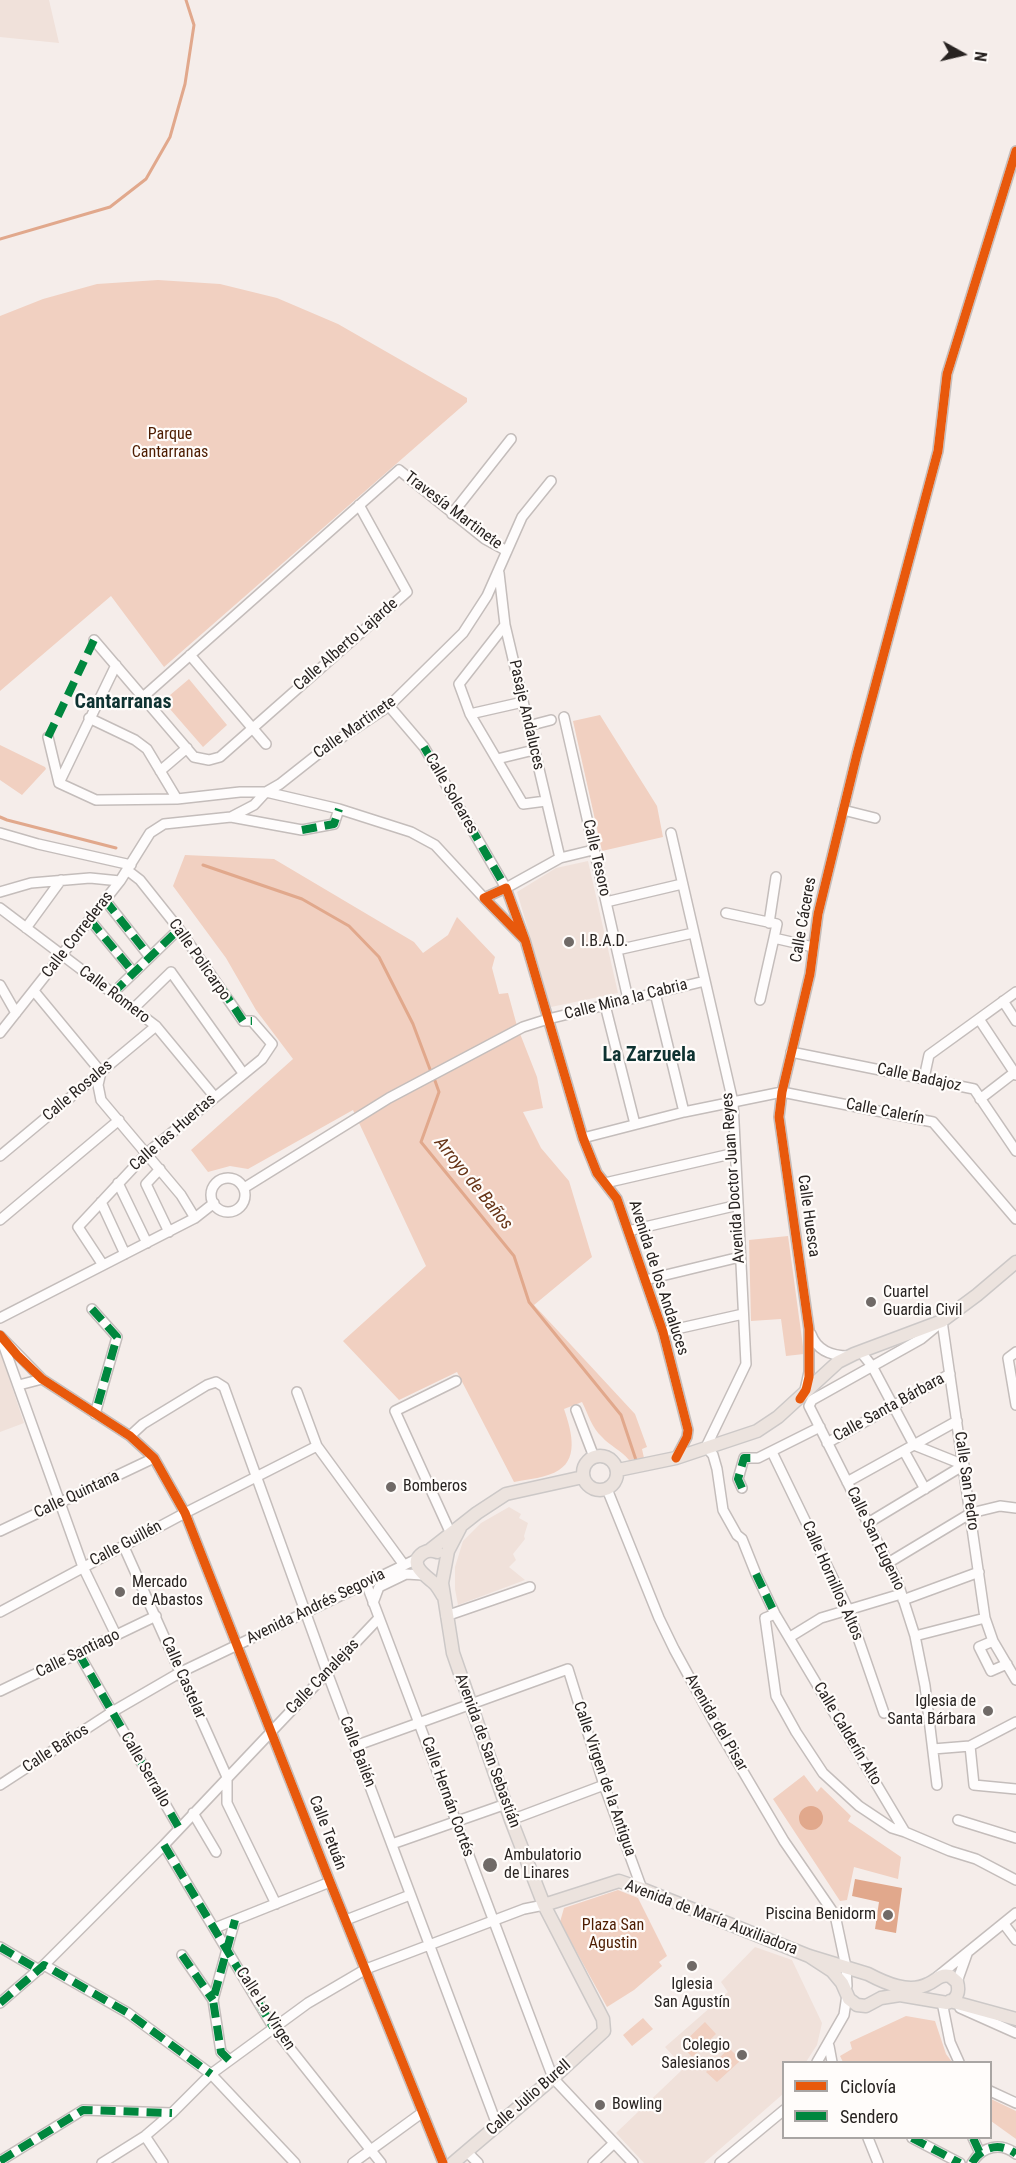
<!DOCTYPE html>
<html>
<head>
<meta charset="utf-8">
<style>
	body { margin:0 }
	#map { position:relative; width:1016px; height:2163px; overflow:hidden; background:#f5edea; font-family:"Roboto Condensed",sans-serif }
	canvas { display:block }
	.legend { position:absolute; left:782px; top:2061px; width:210px; height:78px; box-sizing:border-box; background:#fffcfa; border:2px solid #a9a5a3; margin:0; padding:8px 10px; list-style:none; font-size:18px; color:#282321 }
	.legend li { display:flex; align-items:center; gap:12px; height:30px }
	.legend b { width:30px; border:2px solid #a9a5a3 }
	.north { position:absolute; left:932px; top:24px; width:60px; height:60px; -webkit-text-stroke:4px #fffcfa; paint-order:stroke; rotate:98deg; font-size:16px; font-weight:700; line-height:24px; text-align:center; color:#282321 }
	.north::after { content:''; display:block; margin:auto; width:21px; height:27px; background:#282321; clip-path:polygon(50% 0,100% 100%,50% 72%,0 100%) }
</style>
</head>
<body>
<div id="map">
<canvas width="1016" height="2163"></canvas>
<ul class="legend">
<li><b style="height:8px;background:#e8590c"></b>Ciclovía</li>
<li><b style="height:8px;background:#00873e"></b>Sendero</li>
</ul>
<div class="north">N</div>
</div>
<script>
const ctx = document.querySelector('canvas').getContext('2d');
ctx.lineJoin = 'round';
function fill(path, color) { ctx.fillStyle = color; ctx.fill(path, 'evenodd'); }
function stroke(path, color, width, dash) { ctx.strokeStyle = color; ctx.lineWidth = width; ctx.lineCap = dash ? 'butt' : 'round'; ctx.setLineDash(dash || []); ctx.stroke(path); }
function drawText(font, color, halo, rows, align = 'center') {
  ctx.font = font + ' "Roboto Condensed",sans-serif'; ctx.lineWidth = 4.5; ctx.setLineDash([]); ctx.textBaseline = 'middle'; ctx.strokeStyle = halo; ctx.fillStyle = color; for (const [text, x, y, turn = 0] of rows) {
    ctx.save(); ctx.translate(x, y); ctx.rotate((+turn || 0) * Math.PI / 180); ctx.textAlign = isNaN(turn) ? turn : align; if (halo) ctx.strokeText(text, 0, 0); ctx.fillText(text, 0, 0); ctx.restore();
  }
}
fill(new Path2D(`
	M0,0H49L59,43L0,37Z
	M588,861L618,993L551,1007L517,892L556,868Z
	M0,1351L24,1423L0,1432Z
	M509,1507L521,1514L519,1518L528,1523L524,1536L525,1539L513,1554L516,1560L509,1567L525,1580L458,1605L455,1589V1567L463,1541L481,1523Z
	M755,1947L792,1960L822,2023L817,2045L806,2062H784L783,2094L704,2163H644L616,2133L684,2068L665,2047L728,1992L721,1982Z`), '#f0e1da');
fill(new Path2D(`
	M158,280L220,284L277,298L338,324L467,398V402L164,667L111,596L0,691V316L43,299L97,284Z
	M189,679L227,725L203,747L163,701Z
	M600,715L657,806L663,837L602,851L573,721Z
	M0,745L45,767L46,769L22,795L0,780Z
	M185,855L274,859L414,942L423,953L448,935L457,917L495,957L492,968L499,994L508,993L517,1026L537,1077L543,1108L523,1112L541,1148L569,1181L592,1257L534,1305L635,1414L647,1447L642,1449L644,1458L629,1460C621,1450 610,1446 602,1437C592,1428 588,1414 582,1402L564,1409C570,1427 580,1457 559,1470C547,1478 528,1479 514,1482L457,1372L399,1400L343,1341L426,1266L353,1110L248,1169L230,1166L208,1172L191,1150L293,1059L256,1010L226,958L173,886Z
	M788,1236L804,1354L786,1356L781,1319L751,1321L749,1240Z
	M804,1775L817,1792L821,1787L851,1816L848,1821L901,1857L898,1879L854,1867L847,1900L840,1901L773,1799Z
	M618,1890L638,1898L667,1956L659,1962L662,1966L634,1990L607,2007L560,1922L564,1908Z
	M906,2016L935,2021L946,2054L952,2062H843L840,2056L852,2049L850,2042Z
	M643,2018L653,2029L632,2046L623,2035Z
	M705,2022L716,2034L692,2057L681,2045Z
	M729,2048L741,2060L717,2082L706,2072Z
	M991,2099L1016,2111V2139L991,2121Z`), '#f1d0c1');
fill(new Path2D(`
	M799 1818a12 12 0 1 1 24 0a12 12 0 1 1-24 0Z
	M855,1879L902,1888L896,1933L875,1929L879,1902L852,1896Z`), '#e1a88c');
stroke(new Path2D(`
	M0,239L110,207L146,179L170,137L185,84L194,25L186,0
	M0,817L7,820L116,848
	M203,865L302,899L349,926L379,957L413,1024L431,1072
	M434,1078L439,1092L421,1142L514,1256L529,1302L621,1415L636,1460`), '#e1a88c', 3);
const minor = new Path2D(`
	M452,514L511,439
	M499,573L505,625L560,858
	M505,625L459,684L470,714L523,804L546,801
	M94,640L194,757L209,760L220,757L407,592L359,505
	M190,655L266,744
	M143,697L399,470L485,539L507,551
	M389,706L424,747L506,888L560,858L593,850
	M470,714L523,702
	M564,717L628,999
	M89,718L135,740L147,749L177,799
	M528,726L551,720
	M48,737L59,783
	M497,759L534,750
	M160,771L187,748
	M59,783L96,800L177,799L240,792H266L280,784L323,750L389,706L463,633L487,596L522,517L551,481
	M59,783L116,665
	M843,810L875,818
	M231,817L254,805L266,792L339,809L411,832L435,845L484,898
	M0,833L38,844L131,865
	M671,833L733,1102L746,1364L706,1447L713,1455L717,1469L723,1510L737,1535L742,1539L756,1574L775,1614L905,1832
	M0,892L31,883L90,878L120,881
	M105,900L150,957
	M606,902L682,884
	M0,908L156,1026L214,1096
	M726,913L777,924L774,938
	M90,920L134,973
	M769,923L776,877
	M26,928L61,880
	M525,940L484,898L506,888L525,940L583,1138L597,1173L617,1199L663,1332L688,1430L687,1437L676,1458
	M617,950L693,933
	M0,985L16,1013
	M34,991L101,1072L98,1085L101,1100L181,1195L195,1218
	M113,993L179,929
	M655,993L684,1112
	M760,1000L774,938L813,947
	M1003,1001L1016,1021
	M605,1005L635,1124
	M134,1008L171,972L243,1073
	M979,1019L1016,1075
	M0,1033L120,881L150,833L164,824L231,817L302,830L334,824L339,809
	M791,1052L974,1089L1016,1151
	M924,1078L929,1055L1016,992
	M980,1099L1015,1072
	M583,1138L684,1112L782,1092L933,1122L1016,1219
	M0,1156L156,1026
	M160,1169L146,1184L169,1232
	M211 1195a17 17 0 1 1 34 0a17 17 0 1 1-34 0Z
	M118,1183L147,1243
	M605,1183L735,1153
	M244,1188L389,1098L523,1027L548,1019L705,981
	M101,1202L125,1254
	M0,1220L119,1120
	M628,1231L738,1205
	M103,1265L78,1227L147,1153L262,1059L272,1044L252,1021H243L179,929L140,880L127,870
	M645,1280L740,1257
	M92,1309L117,1337L95,1414
	M0,1318L195,1218L214,1203
	M942,1321L985,1618L993,1641L1016,1680
	M663,1332L743,1314
	M811,1334C817,1351 832,1356 849,1356
	M0,1336L42,1379L130,1436L154,1458L185,1513L330,1882L443,2163
	M2,1341L83,1567L116,1635
	M860,1351L872,1366L914,1445L964,1465
	M1016,1352L1008,1358L1016,1405
	M19,1385L42,1379
	M805,1390L809,1372V1329L779,1117L782,1092L810,974L818,914L857,754L938,451L947,374L1016,151
	M297,1392L317,1446L404,1565
	M576,1410L594,1457
	M130,1436L143,1424L207,1385L216,1382L224,1387L327,1672L497,2125
	M827,1443L950,1374
	M904,1451L925,1489
	M772,1452L848,1609L884,1713
	M847,1482L957,1421
	M742,1488L738,1479L744,1458H758L820,1427
	M607,1489L659,1618L674,1649L715,1724L784,1841L835,1915L846,1967L847,1986
	M868,1523L964,1465
	M0,1531L154,1458
	M451,1534L395,1411L456,1381
	M124,1547L227,1777V1803L276,1904
	M888,1563L971,1513L1000,1506L1016,1508
	M366,1583L553,2078L633,2163
	M903,1600L979,1572
	M373,1603L379,1587L406,1574L423,1575
	M0,1612L185,1513L317,1446
	M775,1614L765,1618L776,1696L796,1732L823,1773L859,1806L892,1828L905,1832L950,1851L976,1859L1016,1880
	M446,1616L530,1587
	M915,1636L985,1618
	M790,1637L821,1618L901,1594
	M993,1641L979,1647L991,1671L1007,1664
	M79,1654L179,1828
	M0,1691L156,1616
	M355,1746L568,1669L604,1785L642,1889
	M970,1746L974,1785L1016,1789
	M933,1749L970,1746L1016,1722
	M0,1785L112,1712L181,1672L419,1558
	M937,1785L925,1686L915,1636L898,1583L809,1406L812,1400L921,1339L938,1325
	M193,1813L216,1852
	M511,1820L604,1785
	M958,1820L1016,1838
	M392,1844L506,1804
	M164,1845L273,2027L381,2163
	M346,1920L410,1895
	M1004,1924L1016,1940
	M215,1928L330,1882
	M0,1947L39,1970
	M182,1955L213,2000
	M44,1965L128,2013L211,2074L295,2163
	M937,1977L1016,1913
	M957,1982L967,1954
	M942,2002L950,2042L959,2062
	M0,2003L44,1965L164,1845L378,1619
	M960,2008L1016,2033
	M829,2046L832,2062
	M229,2060L221,2052L213,2000L235,1920
	M817,2062L844,2015L847,1995
	M990,2091L1016,2103
	M145,2136L163,2163
	M868,2138L878,2163
	M912,2138L960,2163
	M973,2138L980,2153
	M467,2152L478,2163
	M0,2161L83,2110L172,2113
	M102,2163L145,2136L172,2113L211,2074L308,2003L366,1969L524,1909L544,1905
	M353,2163L423,2112
	M593,2163L614,2143
	M720,2163L784,2110
	M972,2163C982,2146 1001,2142 1016,2154`);
const major = new Path2D(`
	M583 1473a17 17 0 1 1 34 0a17 17 0 1 1-34 0Z
	M618,1470L676,1458L757,1431L778,1417L838,1362L854,1354L942,1321L977,1295L1016,1262
	M430,1550L477,1513L506,1494L583,1477
	M437,1552C432,1550 428,1550 423,1553C407,1564 426,1576 434,1583C438,1587 440,1591 443,1596
	M544,1905L619,1881L642,1889L809,1956L868,1974C885,1983 909,1994 928,1984C937,1980 939,1974 950,1976L957,1982C960,1992 957,2000 947,2003L900,1995L881,1998L866,2006L857,2005L849,1999L842,1983L832,1971L809,1956
	M950,2001L1016,2019
	M453,2163L553,2078L604,2031L603,2019L544,1905L511,1820L453,1653L442,1583L448,1551L460,1528`);
stroke(minor, '#c4bdbb', 12);
stroke(major, '#ccc8c7', 15);
stroke(minor, '#fefcfc', 9);
stroke(major, '#ece3de', 12);
stroke(new Path2D(`
	M48,737L94,640
	M424,747L506,888
	M302,830L334,824L339,809
	M105,900L150,957
	M90,920L134,973
	M222,989L243,1021H252
	M113,993L179,929
	M92,1309L117,1337L95,1414
	M742,1488L738,1479L744,1458H758
	M756,1574L775,1614
	M79,1654L179,1828
	M164,1845L273,2027
	M0,1947L39,1970
	M182,1955L213,2000
	M0,2003L44,1965L128,2013L211,2074
	M229,2060L221,2052L213,2000L235,1920
	M912,2138L960,2163
	M973,2138L980,2153
	M0,2161L83,2110L172,2113
	M972,2163C982,2146 1001,2142 1016,2154`), '#00873e', 8, [15, 8]);
stroke(new Path2D(`
	M525,940L484,898L506,888L525,940L583,1138L597,1173L617,1199L663,1332L688,1430L687,1437L676,1458
	M0,1335L17,1355L42,1379L130,1436L154,1458L185,1513L330,1882L443,2163
	M800,1399L806,1390L809,1377V1329L779,1117L782,1092L810,974L818,914L857,754L938,451L947,374L1016,151`), '#e8590c', 9);
for (const [x, y, r, color] of [
	[569,942,6,"#706a67"],
	[871,1302,6,"#706a67"],
	[391,1487,6,"#706a67"],
	[120,1592,6,"#706a67"],
	[988,1711,6,"#706a67"],
	[490,1865,8,"#706a67"],
	[888,1915,6,"#706a67"],
	[692,1966,6,"#706a67"],
	[742,2055,6,"#706a67"],
	[600,2105,6,"#706a67"]
]) { const dot = new Path2D(); dot.arc(x, y, r, 0, 2 * Math.PI); ctx.fillStyle = color; ctx.fill(dot); stroke(dot, '#fffcfa', 2); }
drawText('16px', '#4d1c00', '#fffcfa', [
	["Parque",170,435],
	["Cantarranas",170,453],
	["Plaza San",613,1926],
	["Agustin",613,1944]
]);
drawText('16px', '#282321', '#fffcfa', [
	["Travesía Martinete",453,511,37],
	["Calle Alberto Lajarde",346,645,-41],
	["Pasaje Andaluces",526,715,77],
	["Calle Martinete",355,728,-35],
	["Calle Soleares",451,794,60],
	["Calle Tesoro",596,858,77],
	["Calle Cáceres",804,920,-80],
	["Calle Correderas",78,935,-52],
	["Calle Policarpo",199,960,55],
	["Calle Romero",114,995,37],
	["Calle Mina la Cabria",626,1000,-14],
	["Calle Badajoz",919,1078,12],
	["Calle Rosales",78,1091,-40],
	["Calle Calerín",885,1112,11],
	["Calle las Huertas",173,1133,-41],
	["Avenida Doctor Juan Reyes",734,1178,-94],
	["Calle Huesca",808,1216,82],
	["Avenida de los Andaluces",658,1278,72],
	["Calle Santa Bárbara",889,1408,-29],
	["Calle San Pedro",966,1481,82],
	["Calle Quintana",77,1495,-25],
	["Calle San Eugenio",875,1539,64],
	["Calle Guillén",126,1544,-28],
	["Calle Hornillos Altos",832,1581,66],
	["Avenida Andrés Segovia",316,1607,-26],
	["Calle Santiago",78,1654,-26],
	["Calle Canalejas",323,1677,-46],
	["Calle Castelar",183,1678,66],
	["Avenida del Pisar",716,1723,60],
	["Calle Calderín Alto",847,1734,59],
	["Calle Baños",56,1749,-33],
	["Avenida de San Sebastián",487,1751,70],
	["Calle Bailén",357,1752,69],
	["Calle Serrallo",145,1770,60],
	["Calle Virgen de la Antigua",604,1779,71],
	["Calle Hernán Cortés",447,1797,70],
	["Calle Tetuán",327,1833,69],
	["Avenida de María Auxiliadora",711,1918,21],
	["Calle La Virgen",265,2009,57],
	["Calle Julio Burell",529,2098,-41]
]);
drawText('16px', '#282321', '#fffcfa', [
	["I.B.A.D.",581,942],
	["Cuartel",883,1293],
	["Guardia Civil",883,1311],
	["Bomberos",403,1487],
	["Mercado",132,1583],
	["de Abastos",132,1601],
	["Iglesia de",976,1702,"right"],
	["Santa Bárbara",976,1720,"right"],
	["Ambulatorio",504,1856],
	["de Linares",504,1874],
	["Piscina Benidorm",876,1915,"right"],
	["Iglesia",692,1985,"center"],
	["San Agustín",692,2003,"center"],
	["Colegio",730,2046,"right"],
	["Salesianos",730,2064,"right"],
	["Bowling",612,2105]
], 'left');
drawText('italic 18px', '#663316', '#fffcfa', [
	["Arroyo de Baños",473,1184,51]
]);
drawText('bold 20px', '#0e3231', '#fffcfa', [
	["Cantarranas",123,703],
	["La Zarzuela",649,1056]
]);
</script>
</body>
</html>
